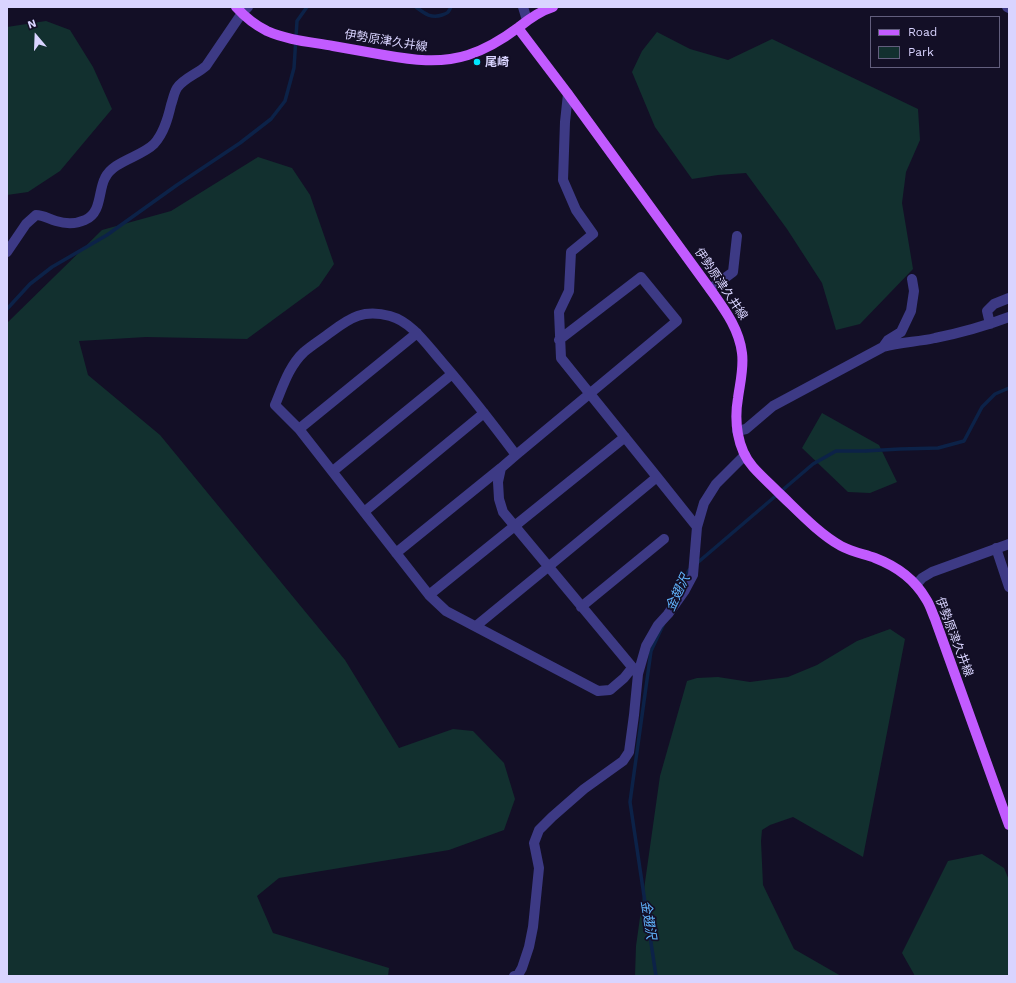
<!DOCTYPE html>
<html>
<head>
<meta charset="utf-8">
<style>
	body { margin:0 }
	#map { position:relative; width:1016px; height:983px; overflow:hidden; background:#130f26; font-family:"Work Sans",sans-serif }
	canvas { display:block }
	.frame { position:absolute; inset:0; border:8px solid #d9d4ff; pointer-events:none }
	.legend { position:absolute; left:870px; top:16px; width:130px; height:52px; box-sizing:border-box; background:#130f26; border:1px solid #625e7d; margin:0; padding:5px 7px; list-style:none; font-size:12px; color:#d9d4ff }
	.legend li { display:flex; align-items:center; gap:8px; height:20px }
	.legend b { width:20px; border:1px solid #625e7d }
	.north { position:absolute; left:16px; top:16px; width:40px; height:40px; -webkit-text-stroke:3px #130f26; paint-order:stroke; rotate:341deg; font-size:11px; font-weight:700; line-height:16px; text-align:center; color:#d9d4ff }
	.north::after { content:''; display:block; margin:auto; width:14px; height:18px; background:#d9d4ff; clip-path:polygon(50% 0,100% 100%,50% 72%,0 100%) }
</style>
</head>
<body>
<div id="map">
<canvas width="1016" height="983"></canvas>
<div class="frame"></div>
<ul class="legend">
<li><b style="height:5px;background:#c25bff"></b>Road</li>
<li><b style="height:11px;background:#12302f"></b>Park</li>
</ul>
<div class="north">N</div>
</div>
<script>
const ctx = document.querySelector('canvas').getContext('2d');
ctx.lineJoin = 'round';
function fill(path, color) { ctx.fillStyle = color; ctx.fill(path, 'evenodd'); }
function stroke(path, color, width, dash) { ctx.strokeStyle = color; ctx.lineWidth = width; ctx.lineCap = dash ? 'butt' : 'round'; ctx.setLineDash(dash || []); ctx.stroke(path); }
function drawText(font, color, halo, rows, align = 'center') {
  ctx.font = font + ' "Work Sans","Noto Sans JP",sans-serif'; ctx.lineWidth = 3.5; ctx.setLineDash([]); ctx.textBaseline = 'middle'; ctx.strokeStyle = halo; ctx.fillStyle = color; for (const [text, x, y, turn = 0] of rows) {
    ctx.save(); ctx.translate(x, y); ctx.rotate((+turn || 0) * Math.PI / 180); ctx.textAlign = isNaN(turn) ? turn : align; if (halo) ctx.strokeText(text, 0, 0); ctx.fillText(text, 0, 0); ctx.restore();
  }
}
fill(new Path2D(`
	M46,21L70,30L93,67L112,109L60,171L28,192L7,195V27Z
	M657,32L690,49L728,60L772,39L918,109L920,140L906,172L902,203L913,269L860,324L836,330L822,283L787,229L746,173L718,175L692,179L655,127L632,72L642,51Z
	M258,157L292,168L310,195L334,264L319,286L247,339L146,337L79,341L88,375L160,435L345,660L399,748L453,729L473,731L504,763L515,799L504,830L449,850L279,878L257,896L273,933L389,968L388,976H7V323L102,230L171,211Z
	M822,413L879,445L897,482L870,493L848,492L802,448Z
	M890,629L905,639L863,857L793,817L770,825L762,830L761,841L763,885L794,949L841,976H635L636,946L660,776L687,681L697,678L718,677L750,682L788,677L817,665L857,641Z
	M982,854L1004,868L1009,880V976H915L902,953L948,861Z`), '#12302f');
stroke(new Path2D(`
	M416,7C424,13 431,19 442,15C448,13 448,13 451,7
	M7,309L30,284L52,267L107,235L177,185L240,143L271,119L285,101L294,68L297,21L307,7
	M696,564L813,464L836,451H865L900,449L938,448L964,441L982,407L995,394L1009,388
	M679,591L689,570L691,568
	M656,976L630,802L651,651L663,625`), '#0c2248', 3.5);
stroke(new Path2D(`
	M523,7L527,20
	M1007,7L1009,8
	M568,94L565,122L563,180L576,210L593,234L571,252L569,291L559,312L561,358L657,477L697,527
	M7,252L26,224L36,215C43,215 49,219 56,221C66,224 76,224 85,220C102,213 98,191 105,178C113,161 141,157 154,144C164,133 168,118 171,105C173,99 174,93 177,88C184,78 197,74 206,66L242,13L248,7
	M710,289L733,272L737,236
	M990,324L987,311L994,304L1009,298
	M559,340L641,277L677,321L516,455L501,468L498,482L499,499L503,512L638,674
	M883,347L888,340L901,332L911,311L914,291L912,279
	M299,429L417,333
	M737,431L746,429L773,406L883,347C900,342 918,342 935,338C960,333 985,326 1009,317
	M516,455C492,423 468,392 442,362C427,345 412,322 390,316C364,309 351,317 331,332C322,339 312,345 304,352C289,366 283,386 275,405L299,429L429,595L446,611L598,691L610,690L624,678L632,668
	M333,471L452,374
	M364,512L484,413
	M996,548L1009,587
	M396,553L501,468
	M916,585L922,578L932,572L1009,544
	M429,595L625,437
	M581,607L664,539
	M476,626L548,567L657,477
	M514,976L518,975L522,968L529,947L533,927L539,868L534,843L539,830L552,817L584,789L623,761L629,752L634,715L638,674L646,646L658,625L668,614L685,590L693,575L697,527L704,503L716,484L745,455`), '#3d3a85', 10);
stroke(new Path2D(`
	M236,7C245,17 255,25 267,31C287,40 311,42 333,46C350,49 367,52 384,55C412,60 440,64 468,55C487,49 503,39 519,27C529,19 540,11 553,7
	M518,28L568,94L710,289C724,309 739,328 742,353C744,368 740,383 738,398C734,421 737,449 753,467C761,476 770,484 779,493C798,511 818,533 841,546C852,552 864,554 875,558C896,566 915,580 926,599C930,605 932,612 935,619L1009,825`), '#c25bff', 10);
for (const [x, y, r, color] of [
	[477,62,4,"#00e5ff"]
]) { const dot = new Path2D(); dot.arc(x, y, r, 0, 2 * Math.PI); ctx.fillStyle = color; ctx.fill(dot); stroke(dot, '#130f26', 1.5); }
drawText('12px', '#d9d4ff', '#130f26', [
	["伊勢原津久井線",386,41,9],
	["伊勢原津久井線",721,284,56],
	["伊勢原津久井線",954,637,69]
]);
drawText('bold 12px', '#d9d4ff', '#130f26', [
	["尾崎",485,62]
], 'left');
drawText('italic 13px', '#62b6ff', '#130f26', [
	["金翅沢",678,593,-65],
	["金翅沢",648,920,81]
]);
</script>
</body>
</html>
